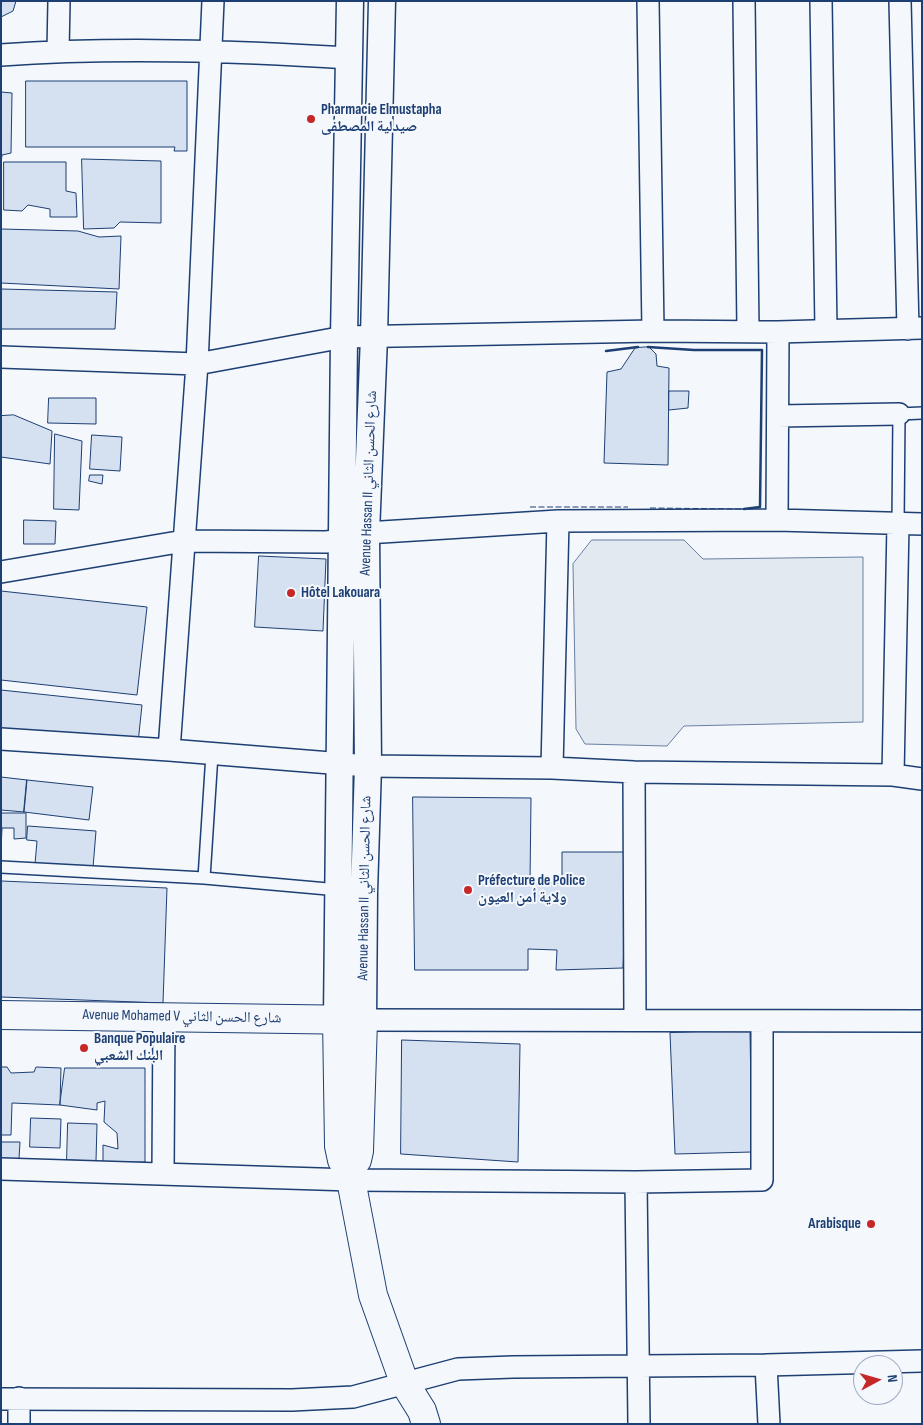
<!DOCTYPE html>
<html>
<head>
<meta charset="utf-8">
<style>
	body { margin:0 }
	#map { position:relative; width:923px; height:1425px; overflow:hidden; background:#f4f7fb; font-family:"Sofia Sans Condensed",sans-serif }
	canvas { display:block }
	.frame { position:absolute; inset:0; border:2px solid #1d3f73; pointer-events:none }
	.north { position:absolute; left:853px; top:1355px; width:50px; height:50px; box-sizing:border-box; background:#f4f7fb; border:1px solid #9eadc5; border-radius:50%; rotate:84deg; font-size:14px; font-weight:700; line-height:20px; text-align:center; color:#1d3f73 }
	.north::after { content:''; display:block; margin:auto; width:18px; height:22px; background:#c62828; clip-path:polygon(50% 0,100% 100%,50% 72%,0 100%) }
</style>
</head>
<body>
<div id="map">
<canvas width="923" height="1425"></canvas>
<div class="frame"></div>
<div class="north">N</div>
</div>
<script>
const ctx = document.querySelector('canvas').getContext('2d');
ctx.lineJoin = 'round';
function fill(path, color) { ctx.fillStyle = color; ctx.fill(path, 'evenodd'); }
function stroke(path, color, width, dash) { ctx.strokeStyle = color; ctx.lineWidth = width; ctx.lineCap = dash ? 'butt' : 'round'; ctx.setLineDash(dash || []); ctx.stroke(path); }
function drawText(font, color, halo, rows, align = 'center') {
  ctx.font = font + ' "Sofia Sans Condensed","Noto Naskh Arabic",sans-serif'; ctx.lineWidth = 4; ctx.setLineDash([]); ctx.textBaseline = 'middle'; ctx.strokeStyle = halo; ctx.fillStyle = color; for (const [text, x, y, turn = 0] of rows) {
    ctx.save(); ctx.translate(x, y); ctx.rotate((+turn || 0) * Math.PI / 180); ctx.textAlign = isNaN(turn) ? turn : align; if (halo) ctx.strokeText(text, 0, 0); ctx.fillText(text, 0, 0); ctx.restore();
  }
}
const green = new Path2D(`
	M592,540H684L703,559L863,557V722L684,726L667,746L585,744L576,729L573,564Z`);
fill(green, '#e3e9f0');
stroke(green, '#687fa3', 1);
const building = new Path2D(`
	M16,1L13,11L1,17V2Z
	M26,81H187V151H174L175,147H26Z
	M1,92L12,93L11,153L2,155L1,163Z
	M82,159L161,161V223L120,222L114,228L84,229Z
	M4,162H66V191L76,193L77,217H50V209L28,205L22,211L4,210Z
	M1,229L78,231L99,237L121,236L119,289L1,283Z
	M1,289L117,292L115,329H1Z
	M649,347L656,354L657,366L669,368L668,465L604,463L607,372L621,369L635,348Z
	M669,391H689L688,408L669,410Z
	M49,398H96V424L48,423Z
	M14,415L52,431L50,464L1,457V416Z
	M55,434L82,441L79,510L54,509Z
	M92,435L122,437L120,471L90,469Z
	M90,475H103L102,484L89,481Z
	M24,520L56,521L55,544H24Z
	M259,556L326,559L323,631L255,627Z
	M1,591L147,607L137,695L1,680Z
	M1,690L142,705L138,743L1,729Z
	M1,777L27,780L24,812L1,810Z
	M27,780L93,787L89,820L24,812Z
	M413,797L531,798L530,883H562V852H628L623,968L556,970L557,950L528,949V970H415Z
	M1,813H26V838L14,839V828H2L1,850Z
	M28,826L96,831L93,868L35,864L37,841L27,840Z
	M1,881L167,888L163,1003L1,997Z
	M750,1030L752,1152L675,1154L670,1033Z
	M402,1040L520,1044L518,1162L401,1154Z
	M1,1067H7L11,1073L34,1072L36,1067L61,1068L60,1105L12,1103L11,1135H1Z
	M65,1068H145V1162L103,1163V1145L118,1149L117,1133L104,1122L105,1101L97,1103V1110L60,1105Z
	M31,1118L61,1119L60,1148L30,1147Z
	M68,1123L97,1124L96,1161L67,1160Z
	M1,1142H20L19,1159H1Z`);
fill(building, '#d5e0f0');
stroke(building, '#1d3f73', 1);
const service = new Path2D(`
	M898,524L899,414L922,413
	M212,754L204,878L339,890
	M1,867L204,878`);
const minor = new Path2D(`
	M648,1L653,331
	M744,1L748,330
	M821,1L826,330
	M900,1L908,329
	M58,51L59,1
	M1,55C117,47 233,51 349,58
	M1,357L197,364L344,337L653,331L778,332L922,328
	M778,416L899,414
	M777,520L778,332
	M1,572L184,541L326,542L343,540L366,533L558,521L777,520L922,524
	M1,739L169,750L368,766L552,768L634,772L893,775L922,779
	M169,750L197,364L213,1
	M552,768L558,521
	M634,772L635,1019
	M893,775L898,524
	M363,1020L922,1021
	M1,1169L351,1180L636,1182L762,1180V1021
	M163,1173L164,1017
	M636,1182L639,1424
	M766,1365L769,1424
	M19,1398V1424
	M1,1399L292,1400L353,1397L458,1369L513,1367L766,1365L922,1361`);
const tertiary = new Path2D(`
	M337,1019L344,337L350,1
	M363,1020L364,892L368,766L366,533L374,337L382,1`);
const primary = new Path2D(`
	M1,1015L363,1020L359,1151L357,1160L348,1171
	M337,1019L339,1146L342,1160L348,1171L351,1180L373,1295L404,1382L422,1411L426,1424`);
stroke(service, '#1d3f73', 14);
stroke(minor, '#1d3f73', 24);
stroke(tertiary, '#1d3f73', 29);
stroke(primary, '#1d3f73', 30);
stroke(service, '#f4f7fb', 11);
stroke(minor, '#f4f7fb', 21);
stroke(tertiary, '#f4f7fb', 26);
stroke(primary, '#f4f7fb', 28);
stroke(new Path2D(`
	M530,507H628
	M650,508L744,509`), '#1d3f73', 1, [6, 2.5]);
stroke(new Path2D(`
	M648,347L694,350H762L760,507L744,509
	M606,351L638,347`), '#1d3f73', 2.5);
for (const [x, y, r, color] of [
	[311,119,5,"#c62828"],
	[291,593,5,"#c62828"],
	[468,890,5,"#c62828"],
	[84,1048,5,"#c62828"],
	[871,1224,5,"#c62828"]
]) { const dot = new Path2D(); dot.arc(x, y, r, 0, 2 * Math.PI); ctx.fillStyle = color; ctx.fill(dot); stroke(dot, '#f4f7fb', 2); }
drawText('bold 15px', '#1d3f73', '#f4f7fb', [
	["Pharmacie Elmustapha",321,110],
	["صيدلية المصطفى",321,127],
	["Hôtel Lakouara",301,593],
	["Préfecture de Police",478,881],
	["ولاية أمن العيون",478,898],
	["Banque Populaire",94,1039],
	["البنك الشعبي",94,1056],
	["Arabisque",861,1224,"right"]
], 'left');
drawText('15px', '#1d3f73', '#f4f7fb', [
	["Avenue Hassan II شارع الحسن الثاني",369,483,-88],
	["Avenue Hassan II شارع الحسن الثاني",365,888,-89],
	["Avenue Mohamed V شارع الحسن الثاني",182,1017,1]
]);
</script>
</body>
</html>
